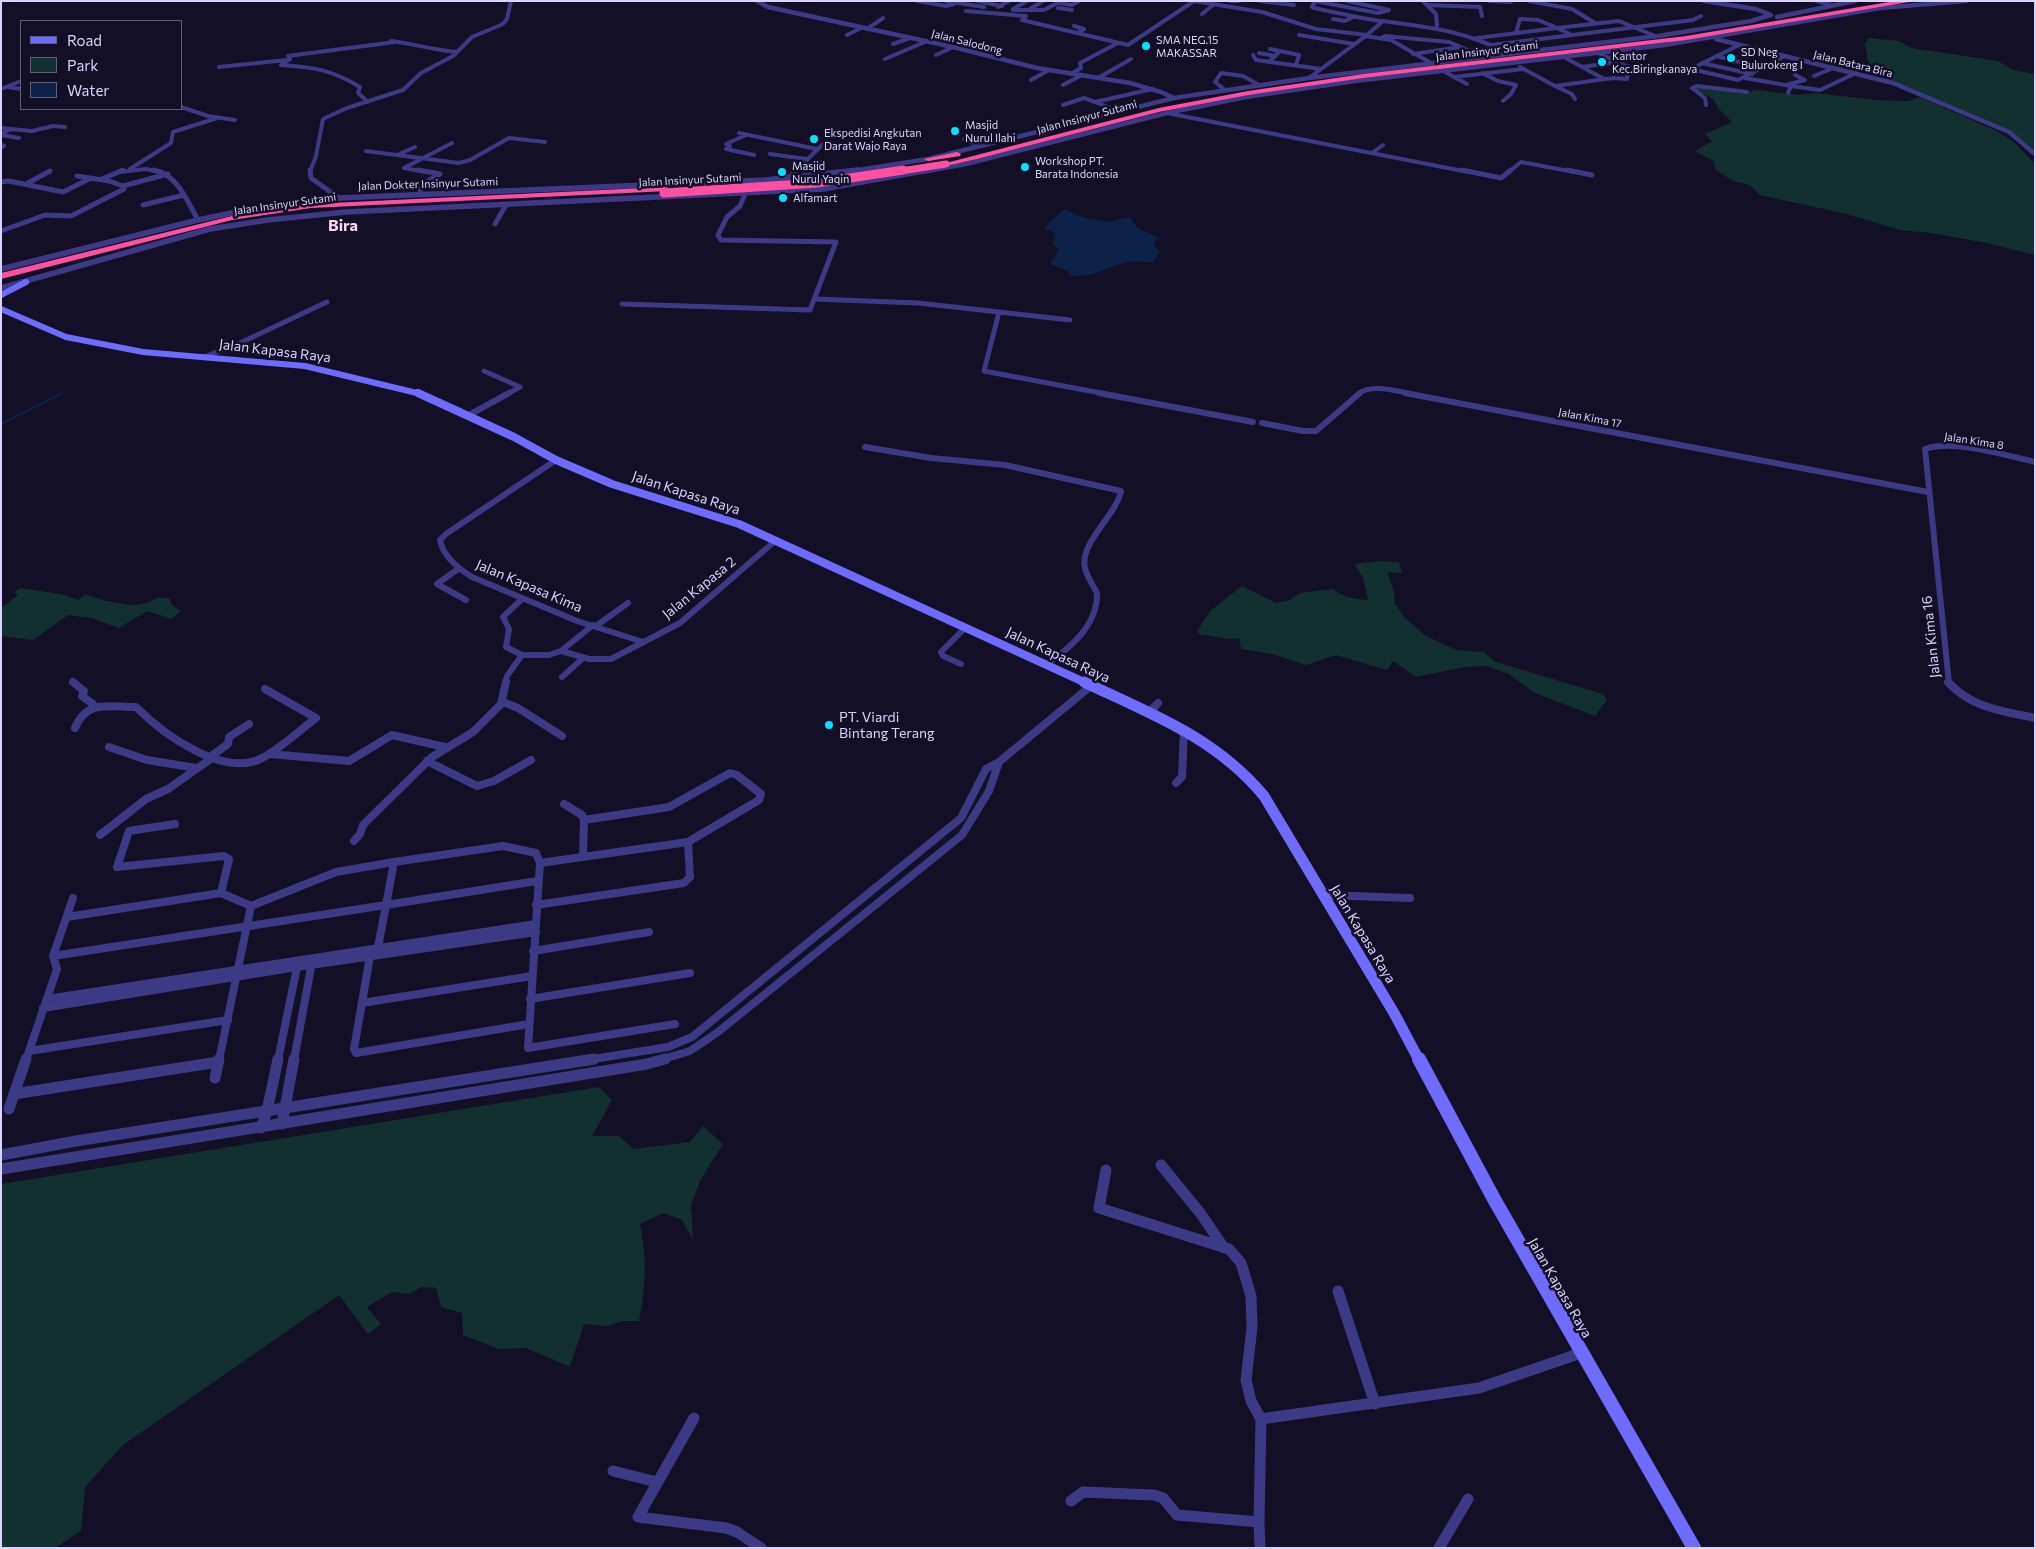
<!DOCTYPE html>
<html>
<head>
<meta charset="utf-8">
<style>
	body { margin:0 }
	#map { position:relative; width:2036px; height:1549px; overflow:hidden; background:#130f26; font-family:Commissioner,sans-serif }
	canvas { display:block }
	.frame { position:absolute; inset:0; border:2px solid #d9d4ff; pointer-events:none }
	.legend { position:absolute; left:20px; top:20px; width:162px; height:90px; box-sizing:border-box; background:#130f26; border:1px solid #625e7d; margin:0; padding:6px 9px; list-style:none; font-size:15px; color:#d9d4ff }
	.legend li { display:flex; align-items:center; gap:10px; height:25px }
	.legend b { width:25px; border:1px solid #625e7d }
</style>
</head>
<body>
<div id="map">
<canvas width="2036" height="1549"></canvas>
<div class="frame"></div>
<ul class="legend">
<li><b style="height:6px;background:#6f6bff"></b>Road</li>
<li><b style="height:14px;background:#12302f"></b>Park</li>
<li><b style="height:14px;background:#0c2248"></b>Water</li>
</ul>
</div>
<script>
const ctx = document.querySelector('canvas').getContext('2d');
ctx.lineJoin = 'round';
function fill(path, color) { ctx.fillStyle = color; ctx.fill(path, 'evenodd'); }
function stroke(path, color, width, dash) { ctx.strokeStyle = color; ctx.lineWidth = width; ctx.lineCap = dash ? 'butt' : 'round'; ctx.setLineDash(dash || []); ctx.stroke(path); }
function drawText(font, color, halo, rows, align = 'center') {
  ctx.font = font + ' Commissioner,sans-serif'; ctx.lineWidth = 5; ctx.setLineDash([]); ctx.textBaseline = 'middle'; ctx.strokeStyle = halo; ctx.fillStyle = color; for (const [text, x, y, turn = 0] of rows) {
    ctx.save(); ctx.translate(x, y); ctx.rotate((+turn || 0) * Math.PI / 180); ctx.textAlign = isNaN(turn) ? turn : align; if (halo) ctx.strokeText(text, 0, 0); ctx.fillText(text, 0, 0); ctx.restore();
  }
}
fill(new Path2D(`
	M1868,38L1899,41L1911,48L1998,61L2013,70L2035,74V153L2010,132L1886,81L1868,61L1865,44Z
	M1699,87L1740,93L1757,90L1798,95L1815,93L1876,100L1908,101L1920,97L1997,131L2014,142L2035,164V255L1987,243L1931,233L1900,230L1847,214L1760,195L1750,185L1733,181L1716,170L1713,161L1695,151L1712,141L1705,134L1732,122L1719,109L1713,99L1694,89Z
	M1379,561L1399,562L1402,573L1387,572L1394,592L1395,604L1406,619L1426,636L1456,650L1483,652L1496,662L1603,694L1607,700L1595,716L1535,693L1509,674L1487,666L1464,667L1416,677L1393,661L1387,670L1336,655L1306,665L1272,654L1241,649L1239,638C1226,641 1213,635 1200,635L1197,631L1210,611L1242,586L1276,603L1290,600L1300,593L1333,589C1344,598 1354,599 1368,600L1363,577L1354,564Z
	M20,588L61,594L78,600L86,594C95,600 133,607 143,604C154,601 155,596 169,598L172,605L181,611L171,619L147,611L119,628L92,618L68,615L33,640L1,636V608L18,595L14,592Z
	M599,1087L612,1100L592,1136H619L633,1149L690,1142L703,1126L723,1144L701,1179L691,1205L693,1240L682,1220L663,1213L640,1224C647,1258 646,1287 639,1321H623L607,1326L584,1324L570,1367L526,1348L499,1349L463,1335L462,1313L441,1307L436,1288L422,1287L409,1294L392,1292L367,1307L381,1324L368,1334L339,1295L123,1445L85,1487L81,1531L55,1548H1V1184Z`), '#12302f');
fill(new Path2D(`
	M1064,209L1082,217L1107,222L1130,217L1137,228L1159,238H1167L1156,240L1154,245L1160,252L1153,263C1115,254 1101,281 1069,275V271L1050,264L1059,250L1052,243L1055,233L1044,228Z`), '#0c2248');
stroke(new Path2D(`
	M1,424L61,394`), '#0c2248', 2);
stroke(new Path2D(`
	M917,1L946,6L954,4
	M946,1L984,7
	M977,1L1002,6
	M1194,1L1262,12L1316,29L1367,35L1309,78
	M1230,1H1238
	M1260,1L1294,5
	M1315,1L1312,7L1314,8C1334,12 1354,17 1374,20C1426,27 1460,29 1508,53
	M1315,1L1378,13L1389,10
	M1347,1L1389,10
	M1423,1L1436,14L1437,26
	M1489,1L1511,2
	M1529,1L1572,9L1595,23
	M1817,1L1832,5
	M1059,3L1072,5L1079,1
	M1428,5L1480,7L1482,16
	M998,7L1009,1
	M1058,8L1072,10
	M1013,9L1027,1
	M1030,9L1043,1
	M1013,10H1044L1061,1
	M966,11L1026,16L1022,20L1128,45L1194,1
	M1202,14L1213,5
	M1333,19L1345,21L1355,16
	M1074,26L1084,29L1078,33
	M867,29L883,18
	M1516,33L1520,19L1538,20L1555,27
	M847,35L861,28
	M1299,35L1354,44
	M1367,35L1383,21
	M1572,35L1693,20L1701,16
	M1365,36L1391,40L1431,63
	M1381,38L1385,36L1449,42L1470,51L1496,48
	M1477,38L1557,28
	M391,41C414,44 434,50 457,52
	M893,44L910,38
	M1492,45L1572,35L1557,28L1619,21L1655,36
	M1739,45L1691,69L1738,80L1785,56
	M1280,51L1299,55L1296,65
	M1259,53L1275,56
	M1598,53L1626,66L1664,70L1667,67
	M1413,54L1461,47
	M936,55L953,47
	M1253,55L1256,60L1321,69
	M1716,56L1764,68
	M1564,57L1604,79
	M1609,58L1646,56
	M885,59L927,41
	M1269,62L1280,51L1270,49
	M1702,63L1752,74
	M281,65L290,59L288,56L395,42
	M281,65C314,67 332,70 360,87L358,93L368,102
	M219,67L286,60
	M1520,67L1555,86
	M1582,67L1617,62
	M1442,70L1454,77L1523,69
	M1482,73L1498,81L1516,85L1511,94L1503,101
	M1071,74L1081,68L1080,63L1116,44
	M1814,76L1833,68
	M1454,77L1467,84
	M1098,78L1131,59
	M1745,78L1791,86
	M1031,80L1049,70
	M1789,84L1805,80L1795,75
	M1063,85L1080,76
	M8,87L21,89
	M1,89L21,81
	M1225,90L1215,82L1221,73L1243,76L1259,85
	M1788,93L1791,86L1820,90L1856,73
	M1575,99L1572,94L1555,86L1613,78L1627,79L1629,67
	M1095,102L1119,111
	M1063,105L1084,98L1095,102L1153,89
	M1706,105L1705,98L1692,88L1697,86L1747,92
	M181,107L208,116L235,120
	M1167,113L1468,172
	M1,128L11,129L1,134
	M11,129L32,131L53,126L65,127
	M739,133L817,149
	M1,135L19,138
	M746,135L726,144L730,146L726,149L754,155
	M964,139L978,146
	M1,145L4,146L1,148
	M366,151L459,163L470,160L509,138L545,142
	M1372,153L1383,145
	M770,154L806,159
	M397,155L415,147
	M130,169L171,143L173,132L217,118
	M120,172L146,169L159,172
	M310,172L316,156L323,119L347,108L403,90L421,73L453,56L472,37L503,24L507,19L511,1
	M426,172L404,168L452,143
	M795,172L826,141
	M1509,172L1521,162L1574,172`), '#3d3a85', 4);
stroke(new Path2D(`
	M154,170C178,175 187,201 198,220
	M310,170L311,178L339,198
	M418,170L440,174L421,185L420,194
	M1462,170L1501,178L1511,170
	M1567,170L1592,175
	M77,176L109,181L123,186
	M789,178L797,170
	M102,179L123,170
	M1,182L9,181L63,192L91,178
	M26,184L50,171
	M143,205L184,195
	M495,224L506,205
	M1,231L45,215L71,216L124,189L123,186L168,174
	M815,299L918,303L999,312L984,371L1106,394
	M622,304L810,310L836,242L721,240L718,235L727,217L740,206L745,194
	M999,312L1070,320
	M204,357L240,343L327,302
	M484,371L520,387L507,394
	M1358,394C1371,383 1397,391 1412,394`), '#3d3a85', 5);
stroke(new Path2D(`
	M1099,393L1253,422
	M1405,393L1928,492
	M469,415L509,393
	M1262,423L1303,431H1316L1360,393
	M865,447L931,458L1005,465L1121,491C1116,516 1079,543 1085,568C1087,577 1093,585 1097,593C1098,625 1070,648 1047,664
	M556,460L446,534L440,540C443,556 459,569 472,577L577,621L643,642
	M458,569L437,584L466,600
	M522,599L503,617L509,629L506,647L522,655H549L561,651L589,659H611L680,623L775,541
	M596,626L628,603
	M561,651L593,625
	M961,664L943,656L941,652L966,627
	M562,677L583,658
	M73,682L75,683
	M505,683L507,676L522,655
	M1949,683L1925,449C1955,439 2004,455 2035,462`), '#3d3a85', 6);
stroke(new Path2D(`
	M73,682L84,691L82,696L93,704L92,707
	M1948,682C1971,708 2003,711 2035,718
	M503,702L518,708L562,736
	M1149,713L1158,703
	M75,728C87,699 109,707 136,707C163,734 225,780 264,757C282,747 299,731 316,718L265,689
	M109,747L147,760L196,768
	M270,754L349,761L392,735L445,747
	M210,757L228,744L229,737L249,724
	M427,761L477,786L494,781L531,760
	M1176,783L1182,777L1184,729
	M564,804L582,815L584,820L583,857
	M175,824L129,831L117,867L224,856L229,859L221,893
	M100,835L146,799L168,789L212,758
	M354,841L360,834L363,825L432,757L473,732L501,704L506,682
	M394,862L503,846L536,853L540,863L528,1048L675,1024
	M540,863L688,842L759,800L761,794L737,775L730,773L669,807L584,820
	M1323,895L1410,898
	M536,905L684,883L690,877L688,842
	M251,906L336,872L394,862L386,905L537,881
	M67,917L221,893L251,906L219,1060
	M533,951L649,932
	M53,956L386,905L378,947
	M370,956L354,1049L356,1053L529,1024
	M298,963L297,967L536,932
	M47,999L536,924
	M530,999L690,973
	M362,1003L532,976
	M43,1008L297,967L278,1060
	M29,1051L228,1020
	M26,1060L57,969L53,956L73,898
	M294,1060L312,962
	M587,1060L668,1047L692,1037L961,818L986,769L999,762L1092,685
	M660,1060L690,1051L718,1032L962,835L989,791L999,762`), '#3d3a85', 8);
stroke(new Path2D(`
	M215,1078L219,1059
	M14,1094L218,1062
	M9,1109L26,1059
	M282,1124L294,1059
	M261,1128L267,1111L278,1059
	M1,1155L76,1141L594,1059
	M1161,1165L1201,1214L1224,1248
	M1,1169L647,1064L665,1059
	M1338,1291L1375,1404
	M694,1418L638,1517L726,1528L737,1532L761,1548
	M1261,1419L1479,1388L1581,1353
	M613,1471L657,1482
	M1071,1501L1083,1492L1154,1495L1163,1498L1177,1515L1259,1522L1261,1419L1251,1401L1246,1380L1252,1327L1251,1296L1241,1263L1229,1249L1099,1208L1106,1170
	M1259,1522L1260,1548
	M1439,1548L1468,1499`), '#3d3a85', 11);
stroke(new Path2D(`
	M757,1L768,7L791,12L953,47L1037,68L1130,83L1161,92L1174,98
	M1777,17L1855,1
	M1716,39L1893,83L2009,132L2035,154
	M846,172L928,159L1174,98L1309,78L1658,36L1751,21L1771,15L1756,9L1704,1
	M922,172L966,164L1167,113L1246,97L1355,81L1665,45L1880,8L1966,1`), '#3d3a85', 4.5);
stroke(new Path2D(`
	M1,269L198,220L241,211L339,198L765,180L858,170
	M1,288L210,229L268,220L346,212L823,189L929,170`), '#3d3a85', 5.5);
stroke(new Path2D(`
	M1,295L26,282
	M1,309L66,337L143,352L305,366L421,394`), '#6f6bff', 6);
stroke(new Path2D(`
	M418,393L514,437L556,460L612,484L739,524L1086,683`), '#6f6bff', 8);
stroke(new Path2D(`
	M1084,682C1151,714 1215,737 1264,796L1394,1013L1419,1060`), '#6f6bff', 11);
stroke(new Path2D(`
	M1419,1059L1494,1199L1694,1548`), '#6f6bff', 14);
fill(new Path2D(`
	M1895,1H1915L1686,40L1363,78L1248,95L1159,112L977,159L946,166L942,164L1159,108L1248,91L1363,74L1686,36Z
	M957,152L961,154L960,156L928,161L924,159Z
	M665,187H668V191L311,208L232,220L1,279V273L232,216L311,204Z`), '#ff4fa3');
stroke(new Path2D(`
	M894,172L946,164`), '#ff4fa3', 7);
stroke(new Path2D(`
	M664,193L817,183L903,170`), '#ff4fa3', 9);
for (const [x, y, r, color] of [
	[1146,46,5,"#00e5ff"],
	[1731,58,5,"#00e5ff"],
	[1602,62,5,"#00e5ff"],
	[955,131,5,"#00e5ff"],
	[814,139,5,"#00e5ff"],
	[1025,167,5,"#00e5ff"],
	[782,172,5,"#00e5ff"],
	[783,198,5,"#00e5ff"],
	[829,725,5,"#00e5ff"]
]) { const dot = new Path2D(); dot.arc(x, y, r, 0, 2 * Math.PI); ctx.fillStyle = color; ctx.fill(dot); stroke(dot, '#130f26', 2); }
drawText('11px', '#d9d4ff', '#130f26', [
	["SMA NEG.15",1156,40],
	["MAKASSAR",1156,53],
	["SD Neg",1741,52],
	["Bulurokeng I",1741,65],
	["Kantor",1612,56],
	["Kec.Biringkanaya",1612,69],
	["Masjid",965,125],
	["Nurul Ilahi",965,138],
	["Ekspedisi Angkutan",824,133],
	["Darat Wajo Raya",824,146],
	["Workshop PT.",1035,161],
	["Barata Indonesia",1035,174],
	["Masjid",792,166],
	["Nurul Yaqin",792,179],
	["Alfamart",793,198]
], 'left');
drawText('11px', '#d9d4ff', '#130f26', [
	["Jalan Salodong",967,42,14],
	["Jalan Insinyur Sutami",1487,51,-7],
	["Jalan Batara Bira",1853,64,14],
	["Jalan Insinyur Sutami",1087,117,-15],
	["Jalan Insinyur Sutami",690,180,-3],
	["Jalan Dokter Insinyur Sutami",428,184,-2],
	["Jalan Insinyur Sutami",285,204,-8],
	["Jalan Kima 17",1590,418,11],
	["Jalan Kima 8",1974,441,9]
]);
drawText('14px', '#d9d4ff', '#130f26', [
	["Jalan Kapasa Raya",275,351,7],
	["Jalan Kapasa Raya",686,493,18],
	["Jalan Kapasa Kima",529,586,23],
	["Jalan Kapasa 2",699,588,-39],
	["Jalan Kima 16",1931,637,-96],
	["Jalan Kapasa Raya",1058,655,25],
	["Jalan Kapasa Raya",1363,934,59],
	["Jalan Kapasa Raya",1560,1288,60]
]);
drawText('14px', '#d9d4ff', '#130f26', [
	["PT. Viardi",839,717],
	["Bintang Terang",839,733]
], 'left');
drawText('bold 16px', '#ffd6f0', '#130f26', [
	["Bira",343,226]
]);
</script>
</body>
</html>
